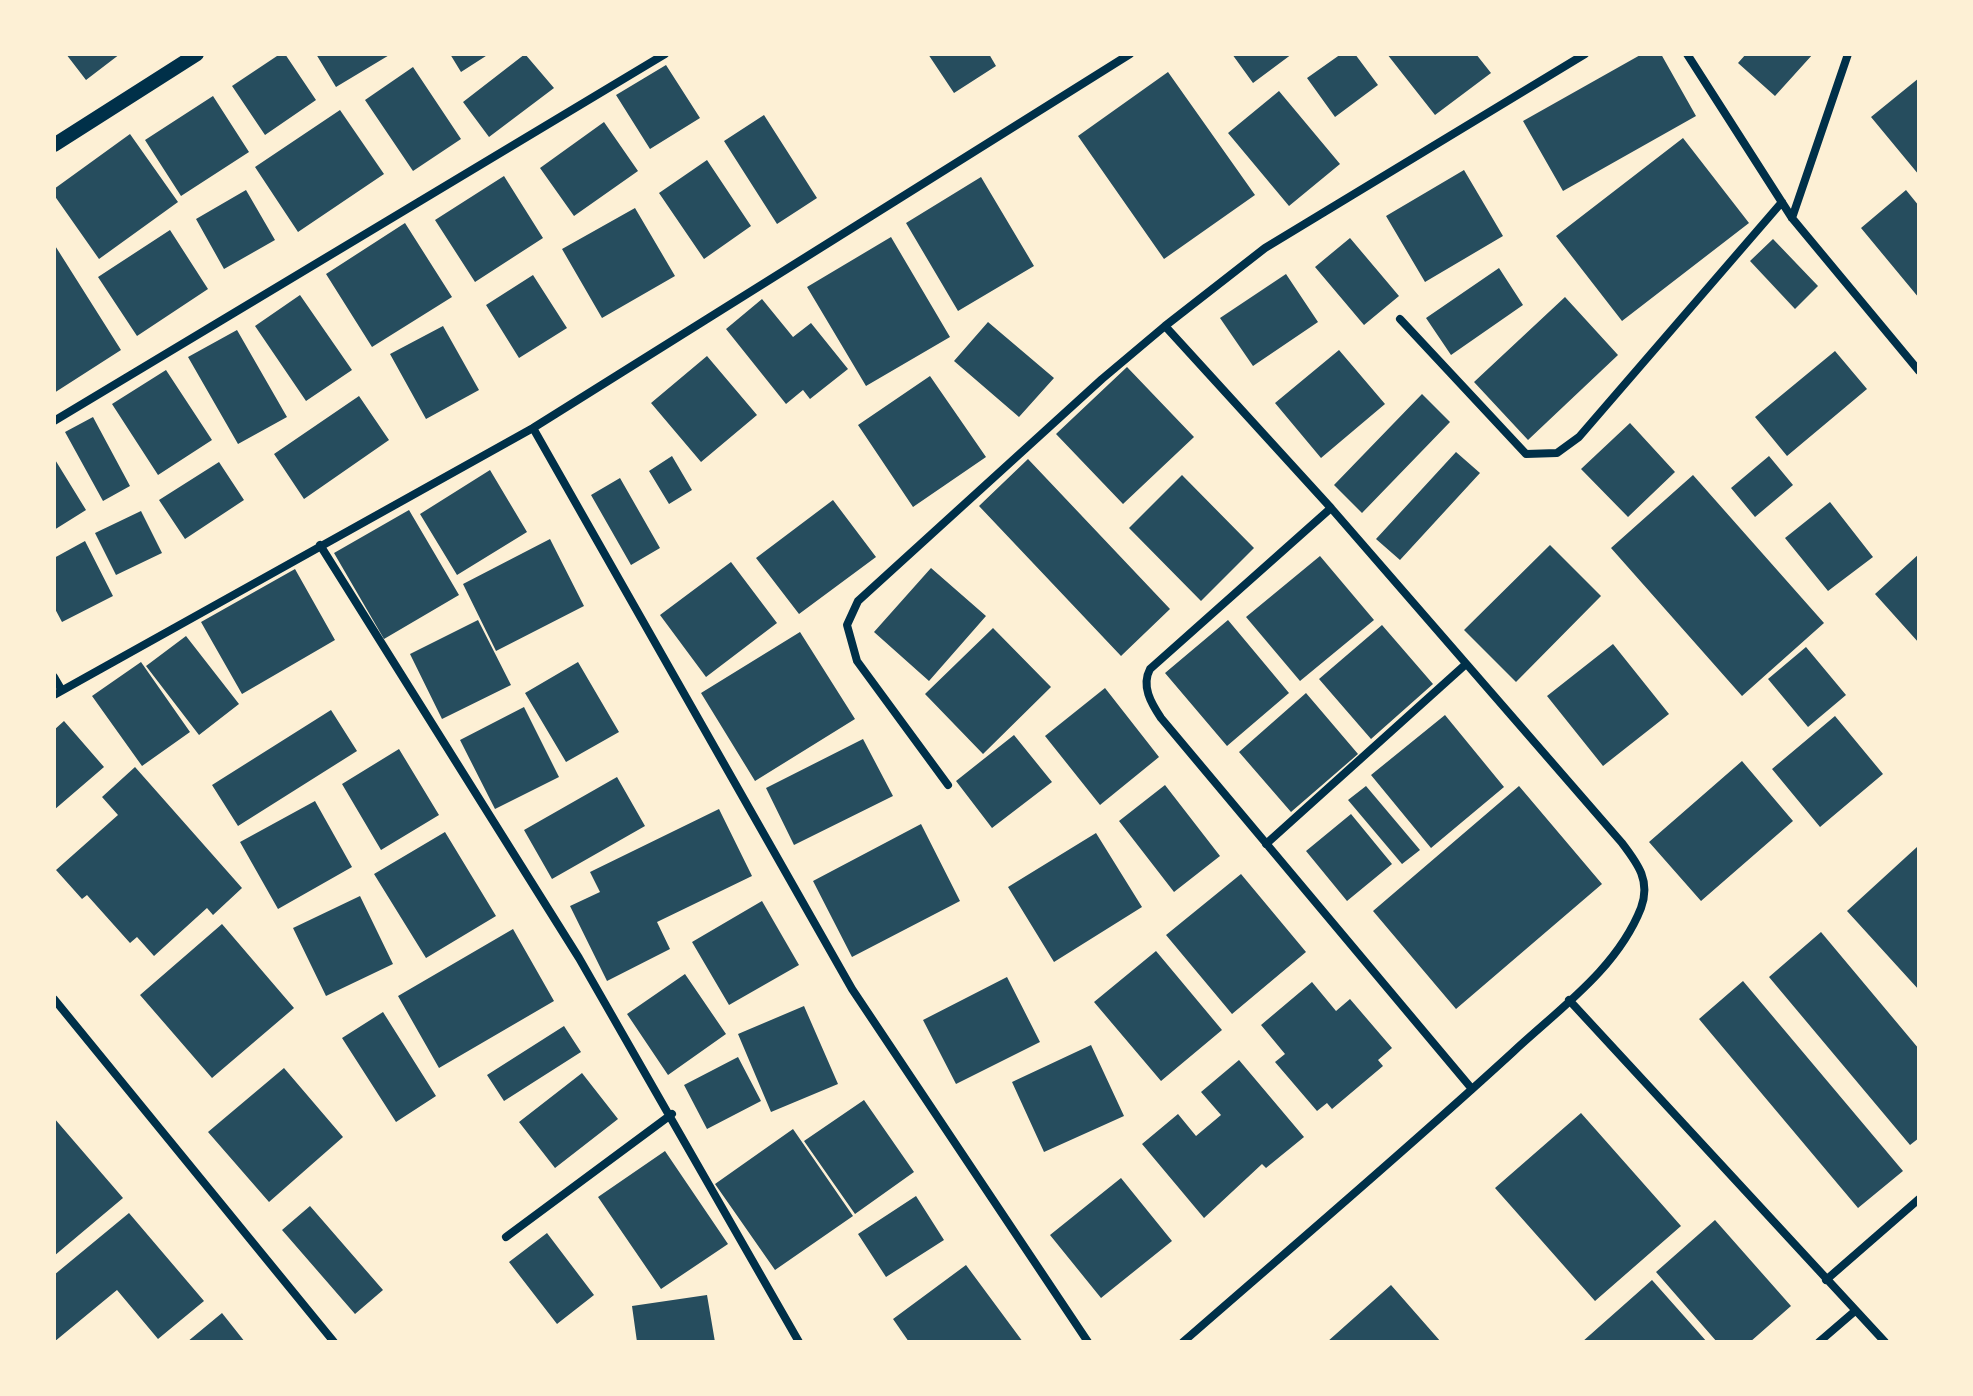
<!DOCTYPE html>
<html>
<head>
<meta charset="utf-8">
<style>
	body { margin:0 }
	#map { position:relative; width:1973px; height:1396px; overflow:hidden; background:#fdf0d5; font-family:"DM Sans",sans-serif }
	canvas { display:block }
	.frame { position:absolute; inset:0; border:56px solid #fdf0d5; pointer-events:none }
</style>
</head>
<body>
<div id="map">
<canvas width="1973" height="1396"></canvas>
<div class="frame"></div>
</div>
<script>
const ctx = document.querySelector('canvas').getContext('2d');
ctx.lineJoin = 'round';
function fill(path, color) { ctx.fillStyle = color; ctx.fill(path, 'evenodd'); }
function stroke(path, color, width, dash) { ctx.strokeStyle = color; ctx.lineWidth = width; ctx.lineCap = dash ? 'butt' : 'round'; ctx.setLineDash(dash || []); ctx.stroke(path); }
fill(new Path2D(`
	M66,54H120L86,80Z
	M280,54H285L316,100L265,135L232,86Z
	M316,54H391L336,87Z
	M450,54H489L461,72Z
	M525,54L554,88L489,137L463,102Z
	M928,54H989L996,66L954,93Z
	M1232,54H1292L1253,83Z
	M1341,54H1355L1378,85L1335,117L1307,78Z
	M1387,54H1476L1491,73L1435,115Z
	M1642,54H1661L1696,116L1563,191L1523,121Z
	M1746,54H1813L1775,96L1738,63Z
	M666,65L700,118L650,149L616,95Z
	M413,67L461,139L413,171L365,100Z
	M1168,72L1255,195L1164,259L1078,136Z
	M1919,78V175L1871,117Z
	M1279,91L1340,164L1289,206L1228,133Z
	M213,96L249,152L181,196L145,140Z
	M340,110L384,174L298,232L255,167Z
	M764,115L817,198L777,224L724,141Z
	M604,122L638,171L574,216L540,168Z
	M130,134L178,202L99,259L54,195V189Z
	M1683,138L1749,223L1622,321L1556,236Z
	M707,160L751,226L704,259L659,193Z
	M1464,170L1503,236L1425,282L1386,216Z
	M504,176L543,238L475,282L435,220Z
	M981,177L1034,266L958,311L906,223Z
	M246,190L275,240L224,269L196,219Z
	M1906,190L1919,206V298L1861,228Z
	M635,208L675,276L602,318L562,249Z
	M405,223L452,297L372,347L326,274Z
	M170,230L208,289L137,336L98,277Z
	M891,237L950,337L866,386L807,287Z
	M1350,238L1399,296L1364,325L1315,267Z
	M1773,239L1818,286L1795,309L1750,261Z
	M54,244L121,350L54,393Z
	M1499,268L1523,305L1451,355L1426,318Z
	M1286,274L1318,322L1253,366L1220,318Z
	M533,275L567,328L519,358L486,305Z
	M300,295L352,370L306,401L255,326Z
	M1565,297L1618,355L1528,440L1474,382Z
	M762,299L793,337L811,323L848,369L810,399L803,390L786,404L726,329Z
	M988,322L1054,378L1019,417L954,361Z
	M443,326L479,390L426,419L390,354Z
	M237,330L287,417L238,444L188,357Z
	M1339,350L1385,404L1321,458L1275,403Z
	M1835,351L1867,389L1787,456L1755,417Z
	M707,356L757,415L701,462L651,403Z
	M1127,367L1194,437L1123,504L1056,434Z
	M166,370L212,440L158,475L112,404Z
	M930,376L986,457L913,507L858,425Z
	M1422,394L1450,422L1362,513L1334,485Z
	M359,396L389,440L304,499L274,454Z
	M93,417L130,486L103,501L65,432Z
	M1630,423L1675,472L1628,517L1581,469Z
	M1456,452L1480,473L1400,560L1376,539Z
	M672,456L692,490L669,504L649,471Z
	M1769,456L1793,485L1755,517L1731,488Z
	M54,458L86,510L54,530Z
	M1028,459L1170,609L1121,656L979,506Z
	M219,462L244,500L185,539L159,500Z
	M490,470L527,532L457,575L420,514Z
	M1182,475L1254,548L1201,601L1129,528Z
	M1693,475L1824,623L1742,696L1611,548Z
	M620,478L660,548L631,565L591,495Z
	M833,500L876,557L799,614L756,558Z
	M1830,502L1873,557L1828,591L1785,538Z
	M409,510L459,595L384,639L334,553Z
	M141,511L162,553L116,575L95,533Z
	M550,539L584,606L496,651L463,584Z
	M85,541L113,596L62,622L54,607V558Z
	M1550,545L1601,596L1516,682L1464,630Z
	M1919,554V643L1875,594Z
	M1320,556L1374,620L1300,681L1246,617Z
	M731,562L777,623L706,677L660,615Z
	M931,568L986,616L929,681L874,632Z
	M295,569L335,640L242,694L201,622Z
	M478,620L511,685L442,719L410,654Z
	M1228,620L1289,693L1227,746L1165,673Z
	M1382,625L1433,684L1371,739L1319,679Z
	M993,628L1051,687L983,754L925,694Z
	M800,632L855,719L755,781L701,693Z
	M186,636L239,704L199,735L146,666Z
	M1613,644L1669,714L1603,766L1547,696Z
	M1806,647L1846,695L1808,727L1768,679Z
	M141,662L190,732L142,766L92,696Z
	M578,662L619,732L566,762L525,693Z
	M1105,688L1159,757L1100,805L1045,736Z
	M1306,693L1358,754L1291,812L1239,752Z
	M524,707L559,777L495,809L460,740Z
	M331,710L357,751L238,826L212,785Z
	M1445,715L1504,787L1431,848L1371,775Z
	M1835,716L1883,774L1820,827L1772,769Z
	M64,721L104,767L54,810V730Z
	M1014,735L1052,782L992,828L956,781Z
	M863,739L893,796L794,845L766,788Z
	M399,749L439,815L381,850L342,784Z
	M1742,761L1793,821L1701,901L1649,842Z
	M135,767L242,888L213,915L207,908L154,956L137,937L130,943L87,895L82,899L56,870L118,815L102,797Z
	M617,777L645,826L552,879L524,830Z
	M1165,785L1220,856L1174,892L1119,821Z
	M1366,786L1420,850L1402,864L1348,800Z
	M1519,786L1602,884L1456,1009L1373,911Z
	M315,801L352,867L278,909L240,842Z
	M719,809L752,876L657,922L670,949L607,981L570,906L600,892L590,872Z
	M1351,814L1392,864L1347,901L1306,851Z
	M921,824L960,901L852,957L813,881Z
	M445,832L496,916L426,958L374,874Z
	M1096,833L1142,907L1054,962L1008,887Z
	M1917,847L1919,848V990L1847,911Z
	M1241,874L1306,952L1232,1014L1166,935Z
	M360,896L393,964L326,996L293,928Z
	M762,901L799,965L729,1005L692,942Z
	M222,924L294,1008L212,1078L140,995Z
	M513,929L554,1001L439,1068L398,996Z
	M1821,932L1919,1049V1138L1910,1145L1769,977Z
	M1156,951L1222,1030L1161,1081L1094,1002Z
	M685,974L726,1034L668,1075L627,1014Z
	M1007,977L1040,1042L956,1084L923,1020Z
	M1743,981L1903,1171L1858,1208L1699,1019Z
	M1312,982L1336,1011L1350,999L1392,1048L1378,1060L1383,1066L1332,1109L1327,1103L1317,1111L1275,1062L1285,1054L1261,1025Z
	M804,1006L838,1084L771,1112L738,1034Z
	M383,1012L436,1096L396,1122L342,1038Z
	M564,1026L581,1052L504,1101L487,1075Z
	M1091,1045L1124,1116L1044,1152L1012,1082Z
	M738,1057L761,1101L707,1129L684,1085Z
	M1239,1060L1304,1137L1266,1168L1262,1164L1204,1218L1142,1144L1178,1114L1196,1136L1221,1115L1201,1092Z
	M284,1068L343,1137L269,1202L208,1132Z
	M582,1073L618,1119L555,1168L519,1122Z
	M864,1100L914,1172L855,1214L804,1141Z
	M1581,1113L1681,1226L1595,1301L1495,1188Z
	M54,1118L123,1198L54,1256Z
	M793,1129L853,1216L775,1270L715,1184Z
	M665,1151L728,1244L661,1289L598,1197Z
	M1121,1178L1172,1241L1101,1298L1050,1235Z
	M916,1196L944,1240L886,1277L858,1234Z
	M310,1206L383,1290L355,1314L282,1230Z
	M129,1213L204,1301L158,1339L117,1290L54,1342V1275Z
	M1715,1220L1791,1306L1750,1342H1717L1656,1272Z
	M547,1233L594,1295L557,1324L509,1262Z
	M966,1265L1023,1342H909L893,1319Z
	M1652,1280L1707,1342H1582Z
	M1391,1285L1441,1342H1327Z
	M707,1295L715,1342H637L632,1306Z
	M222,1313L245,1342H187Z`), '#264d5e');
stroke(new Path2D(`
	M1687,54L1792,218L1919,371
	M1792,218L1848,54
	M1400,319L1526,454L1557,453L1579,437L1782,202
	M54,421L665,54
	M533,428L852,989L1088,1342
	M1331,508L1150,669C1141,686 1151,703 1161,718L1472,1089
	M320,545L579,958L799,1342
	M54,677L61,689
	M54,695L533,428L1130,54
	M948,785L857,661L847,625L858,601L1102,379L1165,326
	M1266,844L1466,664
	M54,999L334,1342
	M1569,1000L1885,1342
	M506,1237L672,1114
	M1826,1280L1919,1199
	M1183,1342C1293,1246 1405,1151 1513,1052C1559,1009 1617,969 1641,908C1651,881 1638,864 1622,843L1331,508L1165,326L1265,248L1585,54
	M1819,1342L1855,1311`), '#003049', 8);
stroke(new Path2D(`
	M54,145L197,54`), '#003049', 14);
</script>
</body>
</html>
